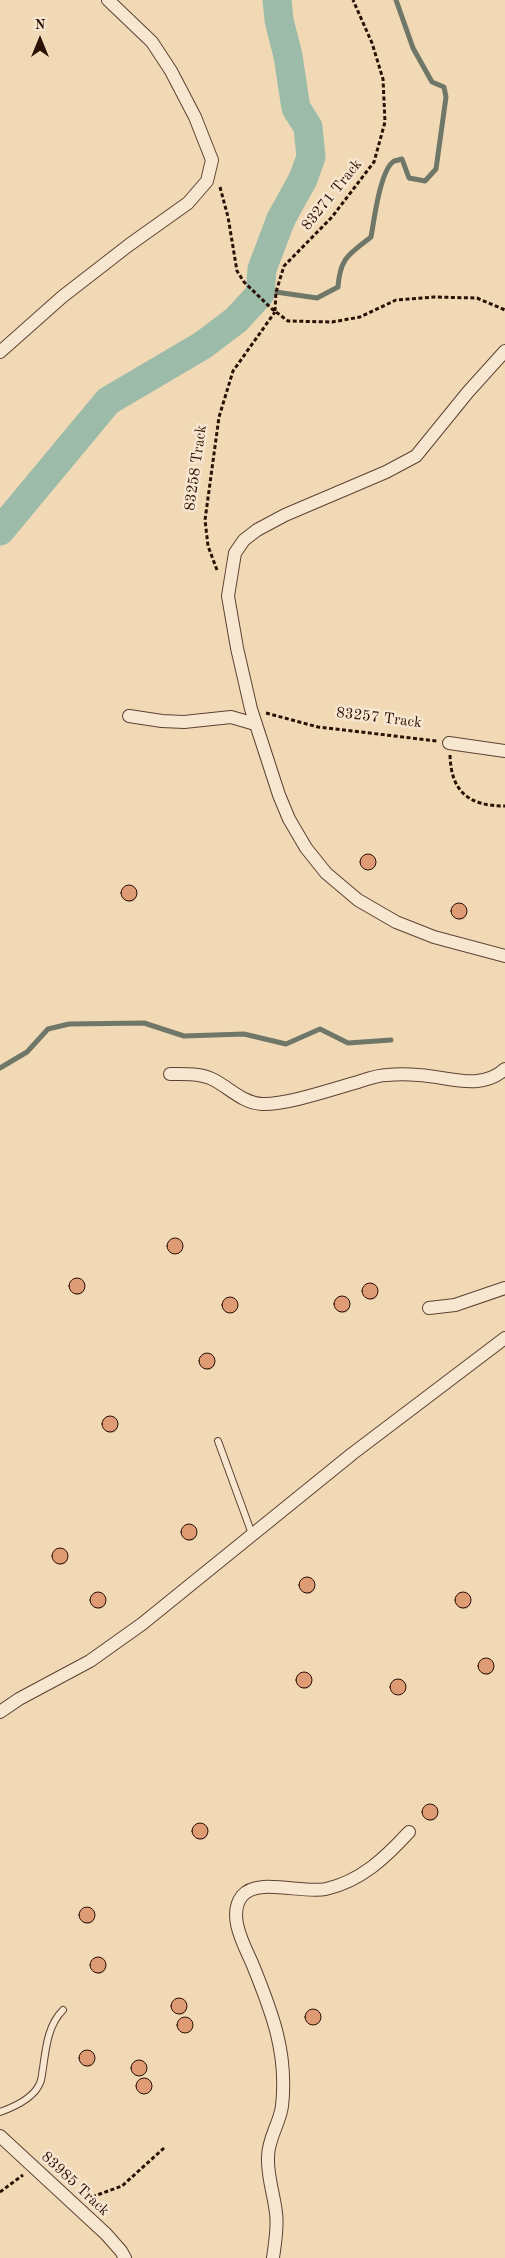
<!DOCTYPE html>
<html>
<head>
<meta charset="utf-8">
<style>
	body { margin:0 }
	#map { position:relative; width:505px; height:2258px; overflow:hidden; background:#f2d9b6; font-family:"Old Standard TT",serif }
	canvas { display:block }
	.north { position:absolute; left:15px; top:15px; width:50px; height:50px; -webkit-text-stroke:4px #f7e6d0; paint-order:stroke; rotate:0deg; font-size:14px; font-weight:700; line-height:20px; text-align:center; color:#2b1006 }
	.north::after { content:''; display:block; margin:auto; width:18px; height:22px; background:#2b1006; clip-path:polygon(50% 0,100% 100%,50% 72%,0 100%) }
</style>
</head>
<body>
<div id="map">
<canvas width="505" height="2258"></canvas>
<div class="north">N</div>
</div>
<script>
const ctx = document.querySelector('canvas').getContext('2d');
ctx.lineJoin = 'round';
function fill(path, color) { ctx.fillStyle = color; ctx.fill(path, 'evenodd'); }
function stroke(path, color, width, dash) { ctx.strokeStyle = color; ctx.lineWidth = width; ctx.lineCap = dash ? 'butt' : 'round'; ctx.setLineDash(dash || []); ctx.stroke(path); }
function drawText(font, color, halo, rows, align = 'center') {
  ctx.font = font + ' "Old Standard TT",serif'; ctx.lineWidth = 5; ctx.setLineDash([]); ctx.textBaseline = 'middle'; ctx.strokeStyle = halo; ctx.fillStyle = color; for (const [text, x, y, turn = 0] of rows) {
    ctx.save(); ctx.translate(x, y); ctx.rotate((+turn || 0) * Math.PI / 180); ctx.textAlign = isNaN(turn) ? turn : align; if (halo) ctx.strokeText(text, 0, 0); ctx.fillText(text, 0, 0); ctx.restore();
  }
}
fill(new Path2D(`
	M362 863a7 7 0 1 1 14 0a7 7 0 1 1-14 0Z
	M123 895a7 7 0 1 1 14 0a7 7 0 1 1-14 0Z
	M453 913a7 7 0 1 1 14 0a7 7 0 1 1-14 0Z
	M169 1247a7 7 0 1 1 14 0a7 7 0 1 1-14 0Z
	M71 1288a7 7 0 1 1 14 0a7 7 0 1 1-14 0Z
	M364 1293a7 7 0 1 1 14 0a7 7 0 1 1-14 0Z
	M336 1306a7 7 0 1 1 14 0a7 7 0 1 1-14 0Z
	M224 1306a7 7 0 1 1 14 0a7 7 0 1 1-14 0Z
	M201 1363a7 7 0 1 1 14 0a7 7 0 1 1-14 0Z
	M104 1426a7 7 0 1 1 14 0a7 7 0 1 1-14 0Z
	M183 1534a7 7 0 1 1 14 0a7 7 0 1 1-14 0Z
	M54 1558a7 7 0 1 1 14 0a7 7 0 1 1-14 0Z
	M301 1587a7 7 0 1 1 14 0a7 7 0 1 1-14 0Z
	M457 1602a7 7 0 1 1 14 0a7 7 0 1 1-14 0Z
	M92 1602a7 7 0 1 1 14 0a7 7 0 1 1-14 0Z
	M480 1668a7 7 0 1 1 14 0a7 7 0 1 1-14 0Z
	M298 1682a7 7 0 1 1 14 0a7 7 0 1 1-14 0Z
	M392 1688a7 7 0 1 1 14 0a7 7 0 1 1-14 0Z
	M424 1814a7 7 0 1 1 14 0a7 7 0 1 1-14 0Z
	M194 1833a7 7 0 1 1 14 0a7 7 0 1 1-14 0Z
	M81 1917a7 7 0 1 1 14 0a7 7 0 1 1-14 0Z
	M92 1967a7 7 0 1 1 14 0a7 7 0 1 1-14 0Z
	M173 2008a7 7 0 1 1 14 0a7 7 0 1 1-14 0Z
	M307 2018a7 7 0 1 1 14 0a7 7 0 1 1-14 0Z
	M179 2026a7 7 0 1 1 14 0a7 7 0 1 1-14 0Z
	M81 2060a7 7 0 1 1 14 0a7 7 0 1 1-14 0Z
	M133 2069a7 7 0 1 1 14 0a7 7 0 1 1-14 0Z
	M138 2087a7 7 0 1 1 14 0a7 7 0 1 1-14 0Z`), '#0003');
stroke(new Path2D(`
	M260,294L276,292L317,298L338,287C340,258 349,254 371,237C374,221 380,170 394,161C395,161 402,159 402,159L409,178L425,181L436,169L446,97L444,87L432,82L413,48L396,0
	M0,1068L27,1052L48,1029L69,1024L144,1023L184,1036L244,1034L286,1044L320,1029L348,1043L391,1040`), '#6f7768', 5);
stroke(new Path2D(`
	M0,531L108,401L203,345L236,320L260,294L262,269L281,219L303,179L311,157L308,127L296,108L288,56L279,20L277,0`), '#9cbba9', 29);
const building = new Path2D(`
	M360 862a8 8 0 1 1 16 0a8 8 0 1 1-16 0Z
	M121 893a8 8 0 1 1 16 0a8 8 0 1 1-16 0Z
	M451 911a8 8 0 1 1 16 0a8 8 0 1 1-16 0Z
	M167 1246a8 8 0 1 1 16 0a8 8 0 1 1-16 0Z
	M69 1286a8 8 0 1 1 16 0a8 8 0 1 1-16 0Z
	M362 1291a8 8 0 1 1 16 0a8 8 0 1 1-16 0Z
	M334 1304a8 8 0 1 1 16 0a8 8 0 1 1-16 0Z
	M222 1305a8 8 0 1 1 16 0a8 8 0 1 1-16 0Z
	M199 1361a8 8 0 1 1 16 0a8 8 0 1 1-16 0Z
	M102 1424a8 8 0 1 1 16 0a8 8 0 1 1-16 0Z
	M181 1532a8 8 0 1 1 16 0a8 8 0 1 1-16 0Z
	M52 1556a8 8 0 1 1 16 0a8 8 0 1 1-16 0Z
	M299 1585a8 8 0 1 1 16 0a8 8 0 1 1-16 0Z
	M455 1600a8 8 0 1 1 16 0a8 8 0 1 1-16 0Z
	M90 1600a8 8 0 1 1 16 0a8 8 0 1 1-16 0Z
	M478 1666a8 8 0 1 1 16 0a8 8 0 1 1-16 0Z
	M296 1680a8 8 0 1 1 16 0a8 8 0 1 1-16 0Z
	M390 1687a8 8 0 1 1 16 0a8 8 0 1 1-16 0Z
	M422 1812a8 8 0 1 1 16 0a8 8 0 1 1-16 0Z
	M192 1831a8 8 0 1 1 16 0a8 8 0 1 1-16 0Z
	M79 1915a8 8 0 1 1 16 0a8 8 0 1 1-16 0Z
	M90 1965a8 8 0 1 1 16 0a8 8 0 1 1-16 0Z
	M171 2006a8 8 0 1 1 16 0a8 8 0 1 1-16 0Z
	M305 2017a8 8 0 1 1 16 0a8 8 0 1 1-16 0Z
	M177 2025a8 8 0 1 1 16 0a8 8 0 1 1-16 0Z
	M79 2058a8 8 0 1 1 16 0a8 8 0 1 1-16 0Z
	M131 2068a8 8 0 1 1 16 0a8 8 0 1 1-16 0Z
	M136 2086a8 8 0 1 1 16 0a8 8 0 1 1-16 0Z`);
fill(building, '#de9b74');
stroke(building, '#2b1006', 1);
const lane = new Path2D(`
	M218,1441L252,1534
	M0,2112C14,2107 34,2098 40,2083C42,2079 42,2073 43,2068C46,2047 48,2025 63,2010`);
const street = new Path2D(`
	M505,351L468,392L416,456L386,472L285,515L257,530L244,540L235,553L228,596L237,648L251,709L279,795L289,819L306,848L326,873L358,900L396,922L434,937L505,956
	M0,352L62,297L129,245L188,203L207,181L212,160L195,117L171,71L152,42L108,0
	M129,716L162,721L184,722L231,717L255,724
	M449,743L505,751
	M170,1074C184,1074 199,1073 212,1079C229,1087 242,1103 262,1104C287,1105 332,1089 358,1082C367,1079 378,1075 387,1075C397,1074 408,1074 418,1075C447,1076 480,1092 505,1069
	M429,1308L455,1305L505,1288
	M0,1712L19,1699L90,1661L142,1624L352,1454L505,1338
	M0,2136L106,2234L121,2251L125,2258
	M273,2258C275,2243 278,2228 276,2213C274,2194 267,2176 268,2157C268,2138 280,2123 282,2106C288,2053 272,2012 252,1963C244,1945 227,1915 242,1896C257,1877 303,1894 326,1889C361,1881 385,1858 409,1832`);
stroke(lane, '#5d4232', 8);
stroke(street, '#5d4232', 14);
stroke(new Path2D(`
	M220,187L228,217L237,271L244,282L272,309L288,321L332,322L360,317L396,300L434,297L477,298L505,310
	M275,311L276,292L284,266L332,217L374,162L385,122L383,79L372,43L353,0
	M217,570L208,546L205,520L219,417L233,371L275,312
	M266,713L318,727L437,741
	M450,755C451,792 469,806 505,806
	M0,2192L23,2175
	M86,2199L122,2186L164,2148`), '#2b1006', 3, [4, 2.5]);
stroke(lane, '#f7e6d0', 6);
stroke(street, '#f7e6d0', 12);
drawText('15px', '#2b1006', '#f7e6d0', [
	["83271 Track",332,195,-51],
	["83258 Track",196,468,-82],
	["83257 Track",379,718,7],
	["83985 Track",75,2184,43]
]);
</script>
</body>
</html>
